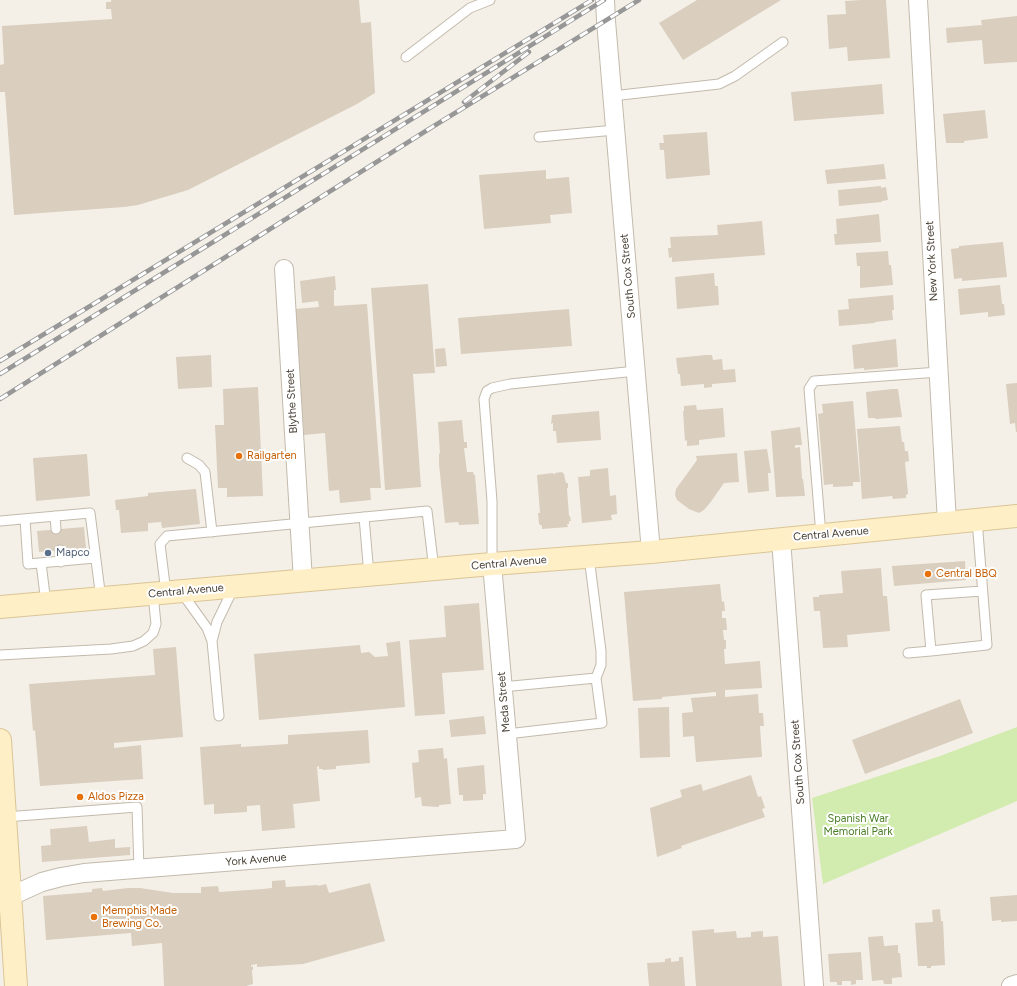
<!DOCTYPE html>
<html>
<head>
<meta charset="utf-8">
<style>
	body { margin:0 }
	canvas { display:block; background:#f4f0e7 }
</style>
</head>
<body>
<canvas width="1017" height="986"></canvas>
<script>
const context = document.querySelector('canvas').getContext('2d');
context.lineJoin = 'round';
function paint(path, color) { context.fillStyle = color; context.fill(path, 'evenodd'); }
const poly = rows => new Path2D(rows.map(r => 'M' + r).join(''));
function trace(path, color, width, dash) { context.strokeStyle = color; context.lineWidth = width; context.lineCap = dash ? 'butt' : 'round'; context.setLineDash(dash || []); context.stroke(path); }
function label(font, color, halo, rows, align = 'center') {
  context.font = font + ' Figtree,sans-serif'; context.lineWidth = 4; context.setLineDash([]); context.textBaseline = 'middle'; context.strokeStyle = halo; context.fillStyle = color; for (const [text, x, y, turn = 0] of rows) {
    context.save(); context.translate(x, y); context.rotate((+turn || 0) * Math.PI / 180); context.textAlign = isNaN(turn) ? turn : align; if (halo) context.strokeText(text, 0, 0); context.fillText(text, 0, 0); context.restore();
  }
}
paint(poly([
	[1017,727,1017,801,823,884,812,798,940,756]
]), '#d2ebae');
paint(poly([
	[111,0,359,0,361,23,371,22,375,93,357,104,188,190,138,205,124,207,14,215,5,92,0,92,0,65,4,64,2,26,112,19,111,9,106,9,106,2,111,2],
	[697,0,781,0,683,60,659,23],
	[862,0,886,0,890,58,848,61,847,47,829,49,827,15,846,14,845,1],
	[1017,16,1017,62,984,64,982,40,947,43,946,28,982,25,981,20],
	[882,84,884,114,794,121,791,92],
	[985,110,988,138,964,141,964,143,946,143,943,114],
	[707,132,710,175,666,179,664,150,660,150,659,143,664,143,663,135],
	[884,164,886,179,827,184,825,170],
	[546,170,546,179,569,177,572,213,550,215,551,223,484,229,479,175],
	[881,186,881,188,886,187,888,200,882,201,882,202,839,206,838,190],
	[879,214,881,242,835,245,834,234,837,234,836,219],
	[762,221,765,255,672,262,672,257,669,258,668,248,671,248,670,237,718,235,717,225],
	[1003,242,1007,277,962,281,962,278,954,279,951,249,959,248,959,246],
	[888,251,889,265,891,265,893,285,860,288,860,266,857,266,856,253],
	[714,273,715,286,718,286,719,305,677,309,675,277],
	[335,276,336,290,334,290,334,306,367,304,381,488,370,488,371,500,340,503,339,490,329,491,325,433,304,435,295,309,319,307,318,301,302,303,300,281],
	[428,284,435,373,413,374,421,487,385,490,371,288],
	[1000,285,1002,304,1004,304,1005,315,988,317,988,312,960,315,958,289],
	[893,295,894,310,892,310,893,320,875,322,875,323,839,326,838,310,849,309,848,299],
	[569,309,572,346,461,354,458,318],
	[896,339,898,367,864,370,864,368,854,369,852,345],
	[445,348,447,366,436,367,435,349],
	[211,355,212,387,178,389,176,357],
	[706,355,712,355,713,360,722,359,723,370,735,369,736,382,712,384,712,387,704,388,704,384,681,386,680,374,678,374,676,358],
	[1017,383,1017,432,1016,432,1015,423,1010,424,1006,384],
	[258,387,263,496,227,497,227,488,218,488,215,425,224,425,223,389],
	[892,389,898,389,902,417,876,419,875,418,868,418,866,392],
	[853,401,860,482,853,482,853,486,833,487,833,484,824,485,818,414,823,413,822,404],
	[696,405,697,410,723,408,725,437,699,440,699,445,687,446,687,440,685,441,683,411,684,411,684,406],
	[599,411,601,440,557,443,556,431,553,431,553,423,551,424,552,415],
	[462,420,464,442,467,442,467,448,464,448,467,472,473,472,474,475,475,475,479,524,459,525,458,522,445,523,439,464,439,453,440,454,438,422],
	[900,426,902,442,904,442,905,451,908,451,909,461,905,462,908,494,906,495,906,498,893,499,892,496,862,499,857,429],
	[800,427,802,445,795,445,795,448,800,447,802,479,803,479,805,496,776,497,771,431],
	[767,449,771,473,768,473,769,491,748,493,744,451],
	[737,453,739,482,724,483,710,503,704,510,699,513,689,509,677,500,675,495,676,489,697,460,696,456],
	[87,454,90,496,36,501,33,458],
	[608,468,610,496,616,495,617,514,611,515,612,520,582,523,578,477,590,476,590,470],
	[562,472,564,474,566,483,568,483,568,488,567,488,569,516,570,516,571,521,569,521,569,524,567,524,568,527,542,529,542,526,539,524,538,513,540,513,537,475,553,473,553,474,555,474,555,473],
	[196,489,200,524,162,528,161,522,148,523,148,531,121,533,119,510,116,510,115,500,148,496,148,493],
	[84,527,86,548,39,552,37,531],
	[965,561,966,580,894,586,892,566],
	[881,568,883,596,887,596,890,631,847,635,848,647,823,648,820,611,814,611,813,597,819,597,819,595,843,593,841,571],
	[720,584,722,602,724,601,725,611,722,611,722,618,726,618,727,630,723,630,724,640,726,640,726,649,724,649,725,664,760,661,762,688,725,690,725,697,758,694,759,713,763,713,764,726,760,726,762,757,696,762,694,736,683,737,682,713,693,712,691,698,716,696,716,692,662,697,662,699,633,701,624,592],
	[479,603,484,670,442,673,445,714,415,716,409,640,446,637,444,606],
	[400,641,405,707,259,720,254,654,360,645,361,653,369,652,375,657,388,656,386,643],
	[176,647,183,737,114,743,114,748,141,745,143,779,40,786,35,730,33,731,29,684,155,675,153,649],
	[960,699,973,733,865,774,852,740],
	[669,707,670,757,640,758,638,708],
	[484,716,486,734,451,737,449,720],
	[368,730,370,763,336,766,336,769,323,770,323,769,319,769,319,766,317,767,320,801,293,804,295,828,262,831,260,805,247,806,247,812,214,814,214,804,204,805,200,747,241,744,241,747,288,744,288,735],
	[443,748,444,759,447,758,451,804,439,805,439,807,422,806,421,797,415,798,412,763,419,762,418,750],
	[484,765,486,794,483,794,483,800,463,801,463,795,459,795,457,768],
	[751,775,758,797,761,796,765,808,762,809,765,817,681,846,682,848,657,857,650,808,682,797,680,790,701,784,703,791],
	[87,826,89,842,115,839,115,848,130,847,130,855,42,862,41,846,51,845,50,829],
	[285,880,286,887,318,885,318,886,326,884,329,893,370,883,385,941,303,964,257,967,257,964,251,965,251,967,253,966,253,970,252,970,253,984,246,986,164,986,162,943,132,946,131,933,46,940,43,896,92,892,92,889,102,888,103,891,128,888,140,888,173,893,201,893,201,887,218,886,219,892,263,889,272,888,272,881],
	[1017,895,1017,921,1001,922,1001,920,992,921,990,897],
	[940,909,941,921,943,921,945,965,931,966,931,968,927,968,927,966,918,966,915,923,933,922,932,910],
	[714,929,714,933,736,931,737,938,751,937,751,932,763,931,763,937,778,936,782,986,696,986,692,931],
	[883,936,884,946,898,945,898,953,900,953,902,977,892,978,892,984,884,984,883,980,872,981,868,937],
	[861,952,863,980,856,980,856,984,851,985,851,981,842,981,842,985,837,985,837,982,830,982,828,954],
	[679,957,683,957,685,986,649,986,647,963,665,962,665,959,671,958,671,962,679,961]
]), '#dacebf');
const service = poly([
	[406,57,470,8,490,0],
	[612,96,719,84,735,76,783,42],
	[539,137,615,130],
	[187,458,199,465,205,472,212,532],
	[55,516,56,529],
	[364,517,369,575],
	[25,519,28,564,95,558],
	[977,520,987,645,931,651,926,595,982,591],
	[0,521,90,513,101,599],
	[821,535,809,389,814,381,939,372],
	[60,550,61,562],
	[589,557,601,651,601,665,596,678],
	[41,563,46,603],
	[492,564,492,501,484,399,487,391,492,388,510,384,636,371],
	[166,593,160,544,167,536,427,511,434,570],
	[182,593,207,628,212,641,219,716],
	[212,641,217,622,234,587],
	[908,653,931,651],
	[0,655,111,649,133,646,144,641,153,633,156,624,153,594],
	[502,687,596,678,602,723,507,734],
	[5,817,137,807,139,869]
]);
const minor = poly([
	[605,0,606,21,651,552],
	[918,0,947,523],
	[284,269,303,581],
	[781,539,814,986],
	[0,901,42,882,61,877,84,873,516,839,492,564],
	[1011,986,1017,984]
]);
const secondary = poly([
	[0,607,492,564,651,552,1017,516],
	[0,740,16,986]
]);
trace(service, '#c3baac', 11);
trace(minor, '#c3baac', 20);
trace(secondary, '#dac596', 24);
trace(service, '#fff', 9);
trace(minor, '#fff', 18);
trace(secondary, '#ffefc6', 22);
const rail = poly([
	[464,102,529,52],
	[0,361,592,0],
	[0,374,604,0],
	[0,399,429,129,639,0]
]);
trace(rail, '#979797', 4.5);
trace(rail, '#fff', 3, [9]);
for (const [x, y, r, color] of [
	[239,456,4,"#e8710a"],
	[48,553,4,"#5c6f8a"],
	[928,574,4,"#e8710a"],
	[80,797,4,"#e8710a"],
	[94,917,4,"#e8710a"]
]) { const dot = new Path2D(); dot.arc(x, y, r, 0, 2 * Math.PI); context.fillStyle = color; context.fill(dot); trace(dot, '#fff', 1.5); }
label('11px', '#484035', '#fff', [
	["New York Street",932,261,-93],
	["South Cox Street",628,276,-95],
	["Blythe Street",292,401,-93],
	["Central Avenue",831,534,-5],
	["Central Avenue",509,563,-5],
	["Central Avenue",186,591,-5],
	["Meda Street",504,702,-95],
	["South Cox Street",798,762,-94],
	["York Avenue",256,860,-5]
]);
label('11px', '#c56008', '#fff', [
	["Railgarten",247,456],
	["Central BBQ",936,574],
	["Aldos Pizza",88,797],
	["Memphis Made",102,911],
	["Brewing Co.",102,924]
], 'left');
label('11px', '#4e5e75', '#fff', [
	["Mapco",56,553]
], 'left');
label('11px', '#4a7d25', '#fff', [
	["Spanish War",858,819],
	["Memorial Park",858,832]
]);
</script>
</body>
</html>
